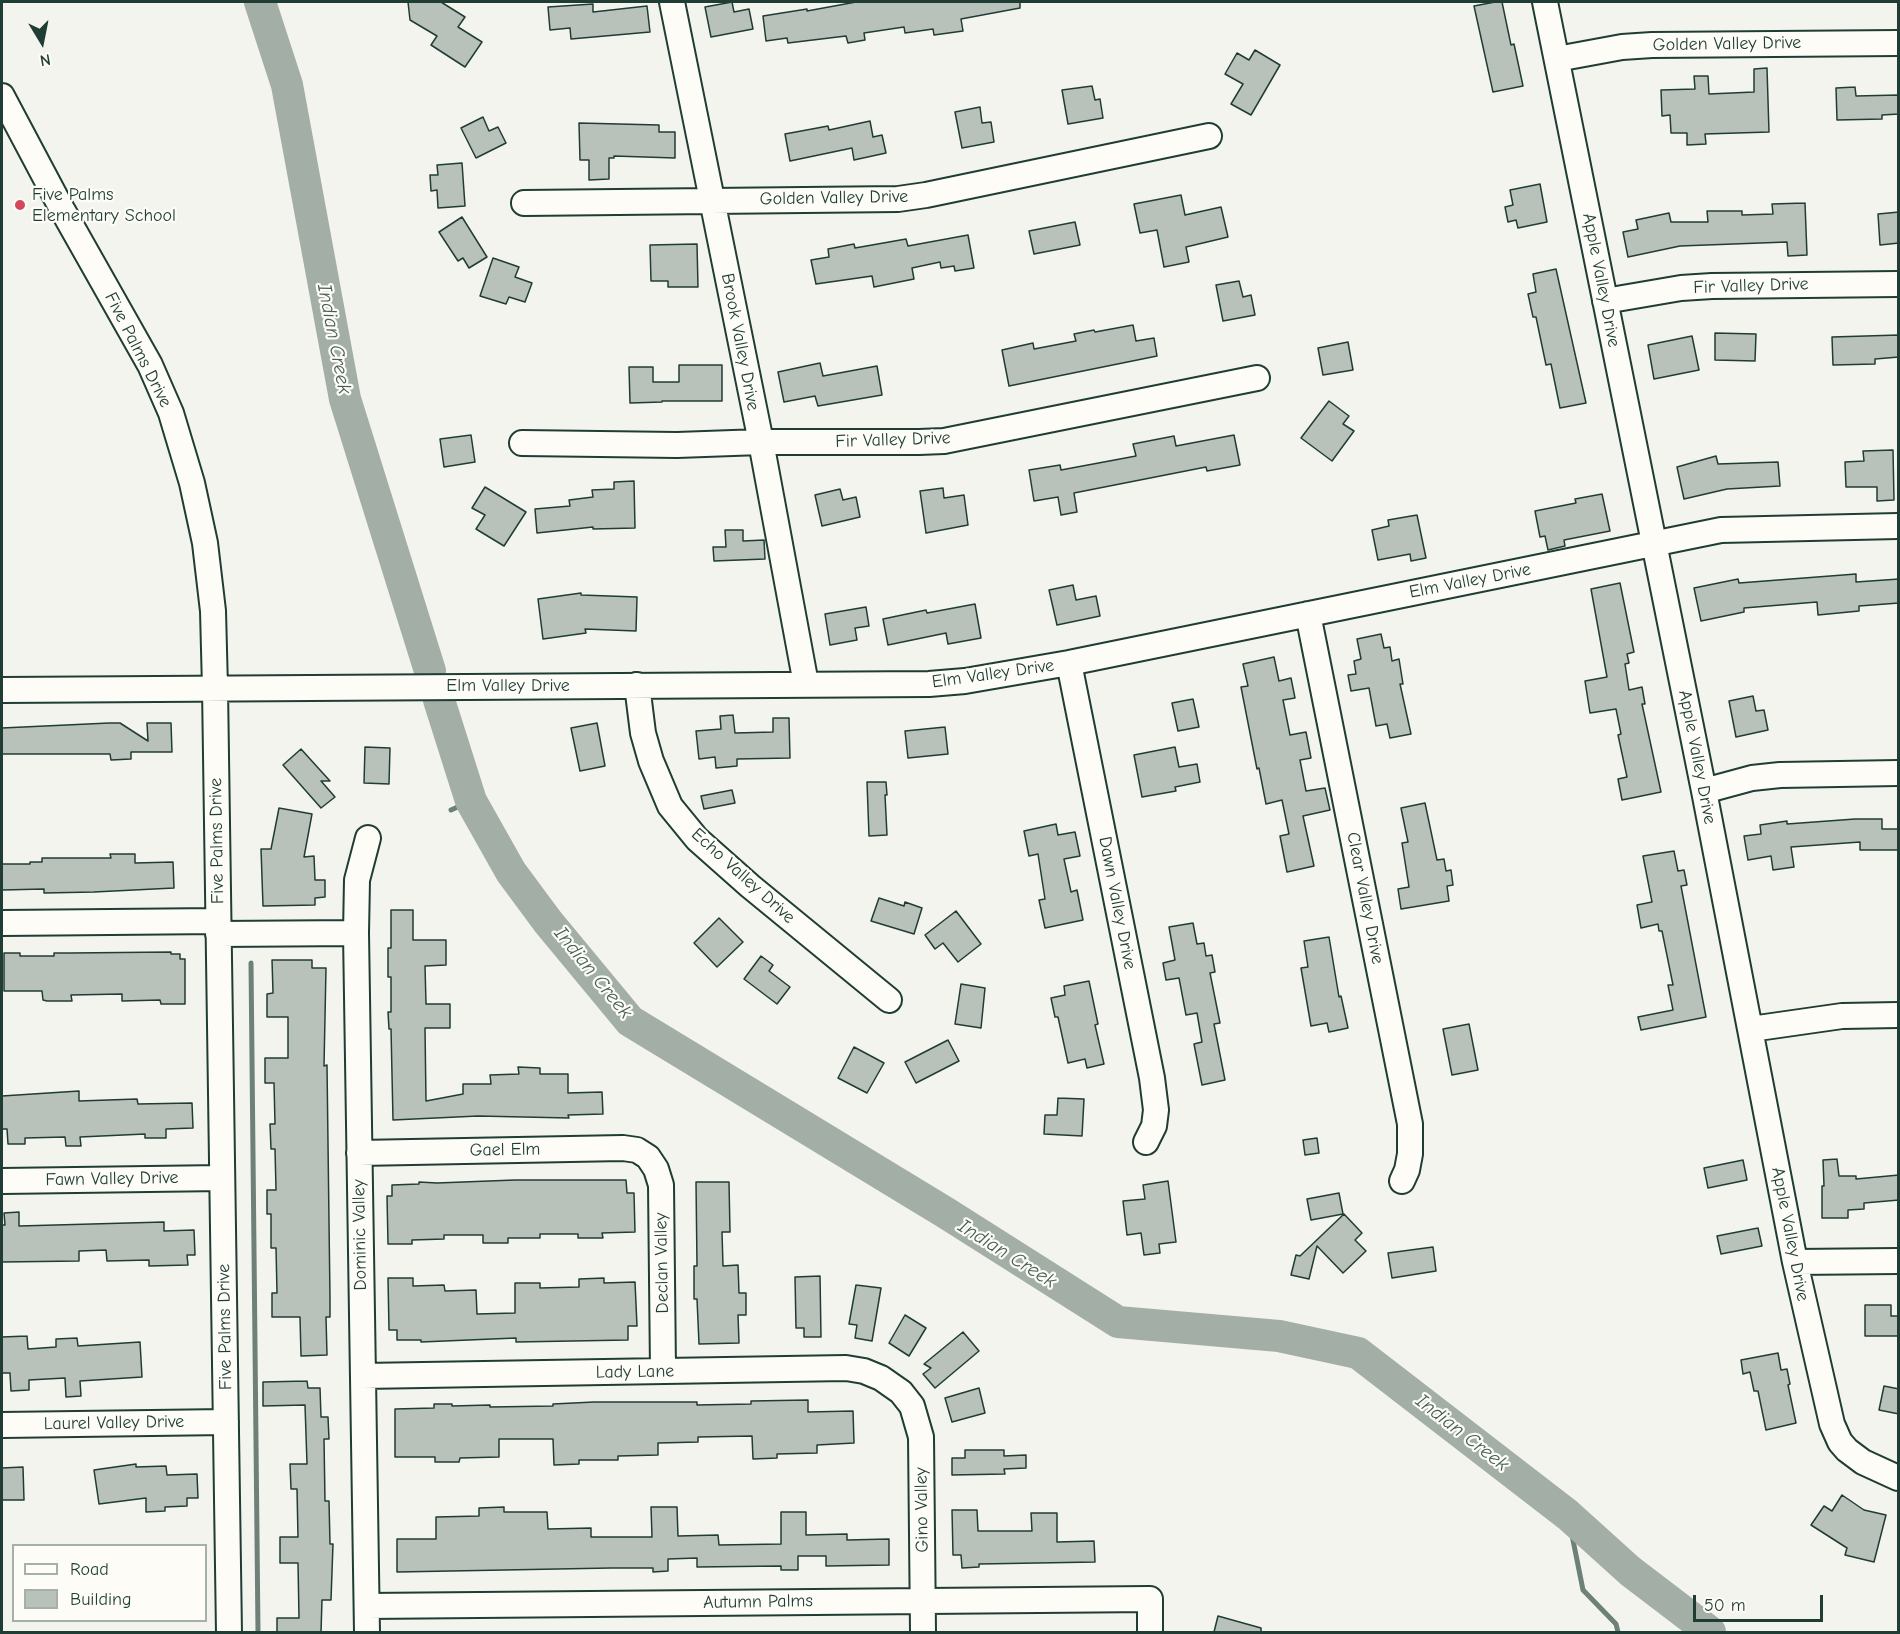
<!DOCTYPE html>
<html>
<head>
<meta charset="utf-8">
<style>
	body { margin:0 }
	#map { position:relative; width:1900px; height:1634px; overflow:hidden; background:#f4f4ef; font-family:"Comic Neue",sans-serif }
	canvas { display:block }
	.frame { position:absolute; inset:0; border:3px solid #1f3d34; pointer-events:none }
	.legend { position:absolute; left:12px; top:1544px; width:195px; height:78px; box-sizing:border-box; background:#fdfcf7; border:2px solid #a4b0a9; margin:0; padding:8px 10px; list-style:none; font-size:18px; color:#1f3d34 }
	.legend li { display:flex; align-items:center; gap:12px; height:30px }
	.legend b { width:30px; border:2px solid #a4b0a9 }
	.north { position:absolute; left:12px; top:12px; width:60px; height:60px; -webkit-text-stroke:4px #fdfcf7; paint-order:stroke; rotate:170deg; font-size:16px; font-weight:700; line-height:24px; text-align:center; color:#1f3d34 }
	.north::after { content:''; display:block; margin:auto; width:21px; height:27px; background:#1f3d34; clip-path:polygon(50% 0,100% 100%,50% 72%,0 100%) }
	.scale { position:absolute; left:1693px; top:1595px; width:130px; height:27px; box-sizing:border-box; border:3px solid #1f3d34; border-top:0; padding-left:8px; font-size:18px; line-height:21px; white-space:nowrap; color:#1f3d34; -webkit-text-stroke:4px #fdfcf7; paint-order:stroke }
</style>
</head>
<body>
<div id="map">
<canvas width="1900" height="1634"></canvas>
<div class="frame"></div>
<ul class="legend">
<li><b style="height:8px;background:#fdfcf7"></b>Road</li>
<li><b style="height:16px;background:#b9c1bb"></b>Building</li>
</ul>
<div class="north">N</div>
<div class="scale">50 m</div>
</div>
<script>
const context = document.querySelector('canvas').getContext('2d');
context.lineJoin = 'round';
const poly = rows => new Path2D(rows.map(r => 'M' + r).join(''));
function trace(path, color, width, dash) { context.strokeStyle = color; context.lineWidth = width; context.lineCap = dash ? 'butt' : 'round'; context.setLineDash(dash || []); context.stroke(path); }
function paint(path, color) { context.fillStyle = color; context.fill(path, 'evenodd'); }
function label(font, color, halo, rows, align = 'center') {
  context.font = font + ' "Comic Neue",sans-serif'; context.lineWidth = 4.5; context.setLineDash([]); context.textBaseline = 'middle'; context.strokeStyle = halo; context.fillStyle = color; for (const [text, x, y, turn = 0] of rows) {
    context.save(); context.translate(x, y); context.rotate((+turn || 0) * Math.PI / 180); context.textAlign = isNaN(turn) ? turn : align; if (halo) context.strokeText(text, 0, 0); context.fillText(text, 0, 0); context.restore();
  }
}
trace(poly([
	[451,810,471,801],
	[251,963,258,1632],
	[1568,1515,1583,1590,1616,1624,1618,1632]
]), '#6e8179', 5);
trace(poly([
	[260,2,287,85,345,399,430,671],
	[439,700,471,801,511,872,548,922,630,1021,946,1213,1118,1322,1279,1336,1358,1353,1568,1515,1630,1571,1710,1632]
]), '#a3aea7', 32);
const building = poly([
	[408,2,441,2,465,17,458,27,482,42,465,67,431,45,437,36,410,20,408,2],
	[732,2,734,12,749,9,753,29,711,37,705,7,732,2],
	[856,2,1020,2,1020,8,961,19,963,31,934,35,933,29,905,33,904,27,864,33,865,40,848,43,846,36,788,43,787,38,766,41,763,16,807,9,807,11,856,2],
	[1495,2,1502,2,1511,45,1514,44,1523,86,1493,92,1474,6,1495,2],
	[593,4,593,12,647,6,650,32,571,39,570,28,550,30,548,7,593,4],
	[1255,50,1280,65,1251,115,1231,104,1243,84,1225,74,1237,53,1249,60,1255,50],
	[1767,68,1769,132,1705,134,1706,144,1687,145,1687,133,1671,133,1670,115,1662,116,1661,90,1695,89,1694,76,1708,76,1709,94,1754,92,1754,69,1767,68],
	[1092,86,1095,100,1100,99,1103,118,1068,124,1062,90,1092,86],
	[1855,87,1856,96,1899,95,1899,114,1882,115,1882,119,1837,120,1836,88,1855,87],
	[980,107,982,123,991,122,994,142,962,148,955,112,980,107],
	[483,117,489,131,498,127,506,143,476,158,461,128,483,117],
	[870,121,873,137,882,135,886,153,854,160,852,148,790,161,785,134,828,126,829,130,870,121],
	[579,123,659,125,659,132,675,132,675,158,614,156,614,158,609,158,609,179,589,180,589,160,580,160,579,123],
	[462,163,465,206,438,208,437,190,431,191,430,175,438,175,437,165,462,163],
	[1540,184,1547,222,1518,228,1516,220,1508,222,1505,207,1513,205,1510,190,1540,184],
	[1181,195,1185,215,1221,207,1228,237,1186,247,1189,262,1164,267,1157,230,1140,233,1134,204,1181,195],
	[1805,203,1807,255,1788,256,1787,242,1680,246,1628,257,1623,232,1638,229,1636,220,1669,213,1671,222,1708,222,1707,211,1742,211,1742,215,1773,214,1772,204,1805,203],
	[1899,212,1899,243,1880,245,1878,214,1899,212],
	[462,217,487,257,469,268,463,258,458,261,439,232,462,217],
	[1075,222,1080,245,1034,254,1029,231,1075,222],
	[968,235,974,268,955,271,954,266,941,268,940,262,912,268,914,279,874,287,872,276,816,284,811,260,829,257,828,249,854,244,855,248,906,239,908,246,968,235],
	[697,244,698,287,668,287,668,281,651,281,650,245,697,244],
	[493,258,519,267,515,277,532,283,525,302,509,297,506,304,480,296,493,258],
	[1556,269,1586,403,1560,408,1551,364,1546,365,1536,317,1533,317,1528,294,1536,292,1533,274,1556,269],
	[1239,281,1243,297,1251,295,1255,315,1223,321,1216,285,1239,281],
	[1133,325,1136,341,1154,338,1157,356,1009,386,1002,350,1033,343,1034,349,1076,341,1074,334,1094,330,1095,332,1133,325],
	[1715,333,1756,334,1755,361,1715,360,1715,333],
	[1899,335,1899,357,1875,359,1875,364,1833,365,1832,337,1899,335],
	[1692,336,1699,370,1654,379,1648,345,1692,336],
	[1348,342,1353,370,1323,375,1318,348,1348,342],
	[820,363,823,376,877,366,882,395,818,406,815,396,784,402,778,372,820,363],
	[679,365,722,365,722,401,662,401,662,402,630,403,629,367,653,367,653,382,679,382,679,365],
	[1329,401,1349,416,1343,424,1354,431,1332,461,1301,438,1329,401],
	[471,435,475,462,444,467,440,439,471,435],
	[1234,435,1240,465,1207,471,1206,467,1074,493,1077,512,1061,515,1058,497,1034,501,1029,470,1060,465,1061,470,1136,456,1133,444,1174,436,1176,446,1234,435],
	[1893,450,1894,500,1877,501,1877,487,1846,487,1845,462,1864,461,1863,451,1893,450],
	[1716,456,1718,464,1778,462,1780,486,1727,489,1684,499,1677,467,1716,456],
	[634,481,635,528,593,529,593,527,537,533,535,509,570,506,569,500,593,497,592,490,614,489,614,482,634,481],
	[485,487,526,512,504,546,476,529,485,515,472,508,485,487],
	[943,488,944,498,964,495,968,525,926,533,920,491,943,488],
	[840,489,843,500,856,497,860,517,822,526,815,495,840,489],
	[1602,494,1610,531,1564,540,1565,546,1548,550,1545,536,1540,537,1535,511,1576,503,1575,499,1602,494],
	[1417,515,1426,558,1411,561,1410,554,1378,560,1372,530,1389,526,1388,520,1417,515],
	[725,530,743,530,743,541,764,540,765,559,714,561,713,547,726,547,725,530],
	[1856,574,1856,582,1899,579,1899,603,1859,606,1859,611,1818,615,1817,602,1744,608,1744,612,1701,621,1694,588,1738,579,1739,583,1856,574],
	[1620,583,1634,652,1627,654,1629,663,1625,664,1629,690,1642,687,1645,704,1642,704,1661,792,1622,800,1618,779,1627,777,1618,735,1621,734,1616,709,1590,713,1585,681,1607,677,1591,589,1620,583],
	[1073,585,1076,600,1096,596,1100,616,1057,625,1049,590,1073,585],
	[581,593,581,595,637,597,636,631,585,629,586,633,543,639,538,599,581,593],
	[975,604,981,638,948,644,946,633,888,645,883,619,926,610,927,613,975,604],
	[866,607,869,626,855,628,857,640,830,645,825,614,866,607],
	[1381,634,1384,648,1390,647,1392,661,1399,659,1403,684,1400,684,1411,734,1390,738,1387,724,1376,726,1369,688,1351,691,1348,675,1356,674,1354,661,1361,659,1357,639,1381,634],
	[1274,657,1279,681,1291,678,1295,698,1283,700,1290,735,1306,732,1311,758,1300,760,1306,791,1325,788,1330,810,1303,816,1314,866,1287,872,1280,836,1289,834,1282,800,1266,804,1259,768,1257,769,1241,687,1248,686,1243,664,1274,657],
	[1753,696,1756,711,1764,710,1768,730,1736,737,1729,701,1753,696],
	[1193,699,1199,727,1178,731,1172,703,1193,699],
	[733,715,735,733,773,732,773,718,789,718,790,758,737,759,737,766,716,768,715,757,699,759,696,731,721,729,720,716,733,715],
	[109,723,120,723,148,741,147,723,171,723,172,752,131,752,131,759,111,760,110,754,2,754,2,728,109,723],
	[597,723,605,766,580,771,571,728,597,723],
	[945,727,948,754,908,758,905,731,945,727],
	[365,747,390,748,389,784,364,783,365,747],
	[1175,747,1179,767,1197,764,1200,782,1175,787,1176,791,1142,797,1134,755,1175,747],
	[301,749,330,781,321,781,335,797,321,808,283,765,301,749],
	[867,782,886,782,887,795,885,795,887,835,869,836,867,782],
	[732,790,735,803,704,809,701,796,732,790],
	[1425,803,1437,860,1444,859,1446,871,1451,870,1453,885,1447,886,1449,901,1401,909,1398,889,1409,887,1402,843,1408,842,1401,808,1425,803],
	[279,808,312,814,304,857,314,856,315,880,325,880,325,897,315,898,315,905,263,906,261,849,271,849,279,808],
	[1855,819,1882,819,1882,829,1898,829,1898,850,1860,850,1860,842,1791,847,1794,867,1773,870,1771,856,1748,860,1744,836,1761,834,1760,825,1787,821,1787,824,1855,819],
	[1056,824,1058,835,1075,832,1080,856,1064,859,1071,892,1077,890,1083,920,1045,928,1039,900,1045,899,1038,854,1029,856,1024,831,1056,824],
	[1674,851,1678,871,1684,870,1687,885,1681,886,1706,1017,1641,1030,1638,1017,1673,1010,1668,985,1673,985,1662,931,1659,931,1658,924,1641,928,1637,905,1652,902,1643,856,1674,851],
	[110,854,135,854,135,863,173,862,174,888,94,892,44,893,44,889,2,890,2,864,30,864,30,862,42,862,42,858,111,858,110,854],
	[879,898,904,906,905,902,922,908,914,934,871,921,879,898],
	[391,910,413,910,413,940,446,940,446,965,425,966,426,1004,450,1004,450,1028,425,1028,426,1101,463,1094,463,1084,491,1084,490,1075,519,1074,518,1067,540,1068,540,1074,568,1074,568,1093,602,1092,603,1114,568,1115,569,1118,478,1116,393,1120,391,1029,389,1029,388,1012,391,1012,391,977,388,977,388,948,391,948,391,910],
	[956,911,981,944,958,962,943,943,935,949,925,935,956,911],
	[719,918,743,942,717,967,694,943,719,918],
	[1193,923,1197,944,1204,943,1206,956,1212,955,1215,972,1210,973,1220,1023,1214,1024,1225,1080,1202,1085,1194,1044,1202,1042,1197,1013,1186,1015,1179,978,1166,980,1163,963,1175,960,1169,927,1193,923],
	[1329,937,1339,997,1341,996,1348,1028,1329,1032,1327,1023,1311,1026,1301,968,1308,967,1304,941,1329,937],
	[171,952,171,954,180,954,180,959,185,959,185,1004,161,1004,160,1000,122,1001,122,994,71,995,72,1001,47,1001,43,1000,42,991,4,991,4,953,20,953,20,956,54,956,54,953,70,953,171,952],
	[761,956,773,965,769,971,790,987,777,1004,744,979,761,956],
	[272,960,312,960,312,968,326,968,324,1066,327,1065,330,1299,330,1317,326,1317,327,1355,301,1356,300,1317,272,1317,272,1293,277,1293,276,1248,271,1248,271,1214,267,1214,267,1190,276,1190,275,1149,271,1149,270,1124,275,1124,274,1083,265,1083,265,1058,288,1058,288,1017,267,1017,267,994,273,993,272,960],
	[1089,981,1098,1024,1095,1025,1104,1064,1087,1068,1085,1059,1068,1063,1058,1017,1055,1017,1051,998,1065,995,1064,986,1089,981],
	[961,984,985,988,981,1028,955,1024,961,984],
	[1469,1024,1478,1070,1452,1075,1443,1029,1469,1024],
	[948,1040,959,1061,916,1083,905,1062,948,1040],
	[854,1047,884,1063,867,1093,838,1078,854,1047],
	[79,1091,79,1101,137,1099,138,1104,192,1103,193,1128,166,1129,166,1138,145,1138,145,1134,80,1137,81,1146,66,1146,65,1137,25,1138,25,1144,8,1144,7,1129,2,1129,2,1096,79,1091],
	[1058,1098,1084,1099,1082,1136,1044,1134,1045,1115,1057,1115,1058,1098],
	[1317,1138,1319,1153,1305,1155,1303,1140,1317,1138],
	[1837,1159,1839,1176,1856,1176,1856,1179,1899,1175,1899,1200,1864,1203,1864,1209,1848,1210,1848,1218,1822,1218,1822,1186,1824,1186,1823,1160,1837,1159],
	[1743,1160,1747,1180,1708,1188,1704,1168,1743,1160],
	[515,1180,626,1180,627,1193,634,1193,635,1232,602,1233,603,1238,578,1238,578,1234,540,1234,540,1238,508,1238,508,1243,483,1243,483,1235,444,1235,444,1239,412,1240,412,1244,388,1244,387,1196,392,1196,392,1185,419,1184,419,1182,437,1183,515,1180],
	[1168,1181,1176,1242,1159,1244,1160,1253,1144,1255,1141,1233,1127,1235,1123,1201,1145,1199,1143,1185,1168,1181],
	[696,1182,729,1182,730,1232,722,1232,723,1266,738,1265,739,1293,746,1293,746,1315,738,1315,739,1343,699,1344,697,1299,694,1299,694,1266,697,1266,696,1182],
	[1339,1193,1343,1214,1311,1220,1307,1199,1339,1193],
	[19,1212,19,1226,164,1222,164,1231,194,1230,195,1255,187,1255,188,1265,149,1266,149,1260,107,1261,106,1250,79,1251,79,1261,2,1262,2,1225,5,1225,4,1213,19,1212],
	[1344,1214,1362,1233,1355,1240,1366,1251,1343,1273,1317,1246,1309,1279,1291,1275,1296,1255,1300,1256,1344,1214],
	[1758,1228,1762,1246,1721,1254,1717,1236,1758,1228],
	[1433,1247,1436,1271,1392,1278,1388,1253,1433,1247],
	[820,1276,821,1337,804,1337,804,1328,796,1328,795,1277,820,1276],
	[388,1278,413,1278,413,1286,444,1285,445,1291,476,1290,477,1314,515,1313,515,1283,540,1283,540,1288,579,1287,579,1279,604,1278,604,1283,635,1282,637,1326,628,1326,628,1340,516,1342,516,1338,421,1342,421,1340,397,1340,397,1330,389,1330,388,1278],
	[856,1285,881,1288,872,1341,855,1338,857,1325,849,1324,856,1285],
	[1865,1305,1891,1305,1891,1316,1899,1316,1899,1336,1865,1336,1865,1305],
	[905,1315,926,1328,909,1356,889,1343,905,1315],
	[963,1332,979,1351,935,1388,923,1374,931,1368,924,1364,963,1332],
	[27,1336,28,1349,56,1347,56,1339,77,1338,78,1346,140,1342,142,1377,80,1381,81,1396,66,1397,65,1378,29,1380,29,1390,11,1391,10,1373,2,1373,2,1337,27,1336],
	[1778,1353,1781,1370,1787,1369,1790,1384,1788,1385,1796,1423,1766,1430,1758,1391,1754,1391,1750,1372,1743,1374,1741,1360,1778,1353],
	[307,1381,308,1388,320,1388,321,1417,328,1417,329,1439,324,1439,325,1501,329,1501,330,1544,333,1544,331,1600,322,1600,321,1632,277,1632,277,1618,299,1618,298,1563,280,1563,280,1537,298,1537,297,1489,291,1489,290,1464,307,1464,305,1405,263,1406,263,1382,307,1381],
	[1884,1386,1899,1389,1899,1414,1879,1410,1884,1386],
	[979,1388,985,1413,952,1422,945,1398,979,1388],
	[808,1400,808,1412,853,1411,854,1443,817,1445,817,1453,777,1454,777,1458,753,1459,752,1436,698,1437,698,1442,658,1443,658,1455,618,1456,618,1460,579,1460,579,1464,554,1465,553,1439,499,1439,499,1457,460,1458,459,1462,435,1462,435,1457,395,1457,395,1409,434,1408,434,1404,452,1404,452,1406,490,1405,490,1407,553,1406,553,1404,594,1402,697,1402,697,1405,751,1404,751,1401,808,1400],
	[965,1450,1004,1450,1004,1456,1026,1455,1026,1468,1004,1469,1005,1474,952,1475,952,1458,965,1458,965,1450],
	[136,1464,136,1467,166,1466,167,1475,197,1474,198,1498,187,1498,187,1506,165,1507,165,1511,146,1512,146,1498,99,1504,94,1470,136,1464],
	[23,1467,24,1500,2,1500,2,1468,23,1467],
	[1842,1495,1864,1510,1886,1515,1874,1562,1845,1555,1847,1548,1811,1525,1824,1506,1832,1511,1842,1495],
	[504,1507,504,1512,547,1512,548,1529,591,1528,591,1537,652,1537,651,1507,677,1507,678,1536,718,1535,719,1545,781,1544,781,1512,806,1512,806,1535,847,1534,847,1540,889,1539,889,1565,826,1566,826,1556,798,1556,798,1570,781,1570,781,1566,697,1567,697,1558,668,1559,668,1571,653,1572,653,1568,611,1568,397,1572,397,1539,436,1539,436,1517,479,1516,479,1508,504,1507],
	[952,1510,977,1510,978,1531,1032,1531,1031,1513,1057,1513,1057,1542,1094,1541,1095,1562,979,1564,979,1567,962,1568,961,1555,953,1555,952,1510],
	[1218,1616,1261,1628,1261,1632,1214,1632,1218,1616]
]);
paint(building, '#b9c1bb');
trace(building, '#1f3d34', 1.5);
const minor = poly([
	[672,2,761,442,806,684],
	[1545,2,1704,791,1795,1262,1832,1424,1840,1442,1847,1450,1863,1462,1898,1478],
	[1557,59,1622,47,1652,45,1898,43],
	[2,96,63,211,150,365,171,413,192,483,205,543,213,611,215,688,229,1632],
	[524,203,898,199,926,195,1209,136],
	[1605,301,1681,288,1712,286,1898,284],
	[522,443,677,445,761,442,919,442,944,441,1257,378],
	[1308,614,1410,1124,1410,1154,1407,1170,1402,1181],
	[1069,663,1152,1078,1156,1110,1154,1126,1146,1142],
	[637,685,643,733,651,761,670,806,697,839,750,886,889,1000],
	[2,690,929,684,965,681,1069,663,1721,530,1898,526],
	[1704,791,1752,778,1780,775,1898,773],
	[2,923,218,921],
	[218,934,356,933],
	[1751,1029,1842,1016,1898,1015],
	[359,1153,623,1148,637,1150,648,1157,656,1169,661,1185,663,1371],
	[2,1181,222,1178],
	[1795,1262,1898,1261],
	[363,1376,846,1368,864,1371,881,1378,901,1392,912,1406,921,1437,923,1632],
	[2,1425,226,1422],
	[367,1606,1150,1599,1150,1632],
	[367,1632,356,933,357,880,368,838]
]);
trace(minor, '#1f3d34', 28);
trace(minor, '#fdfcf7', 24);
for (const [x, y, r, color] of [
	[20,205,6,"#d1495b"]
]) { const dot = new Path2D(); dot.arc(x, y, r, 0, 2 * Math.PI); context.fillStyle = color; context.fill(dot); trace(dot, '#fdfcf7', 2); }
label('18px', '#1f3d34', '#fdfcf7', [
	["Golden Valley Drive",1727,44,-1],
	["Golden Valley Drive",834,198,-1],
	["Apple Valley Drive",1601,280,79],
	["Fir Valley Drive",1751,286,-2],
	["Brook Valley Drive",740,342,79],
	["Five Palms Drive",138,350,63],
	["Fir Valley Drive",893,440,-2],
	["Elm Valley Drive",1470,581,-11],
	["Elm Valley Drive",993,674,-8],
	["Elm Valley Drive",508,686],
	["Apple Valley Drive",1697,757,79],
	["Five Palms Drive",217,841,-91],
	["Echo Valley Drive",743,876,42],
	["Clear Valley Drive",1365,898,79],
	["Dawn Valley Drive",1117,903,79],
	["Gael Elm",505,1150,-1],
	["Fawn Valley Drive",112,1179,-1],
	["Apple Valley Drive",1790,1234,79],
	["Dominic Valley",360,1235,-91],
	["Declan Valley",662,1263,-91],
	["Five Palms Drive",225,1327,-91],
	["Lady Lane",635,1372,-1],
	["Laurel Valley Drive",114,1423,-1],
	["Gino Valley",922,1510,-91],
	["Autumn Palms",758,1602,-1]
]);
label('18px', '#1f3d34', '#fdfcf7', [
	["Five Palms",32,195],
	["Elementary School",32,216]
], 'left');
label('italic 20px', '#475f56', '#fdfcf7', [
	["Indian Creek",334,339,79],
	["Indian Creek",593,973,51],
	["Indian Creek",1007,1254,32],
	["Indian Creek",1462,1433,38]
]);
</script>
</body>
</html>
